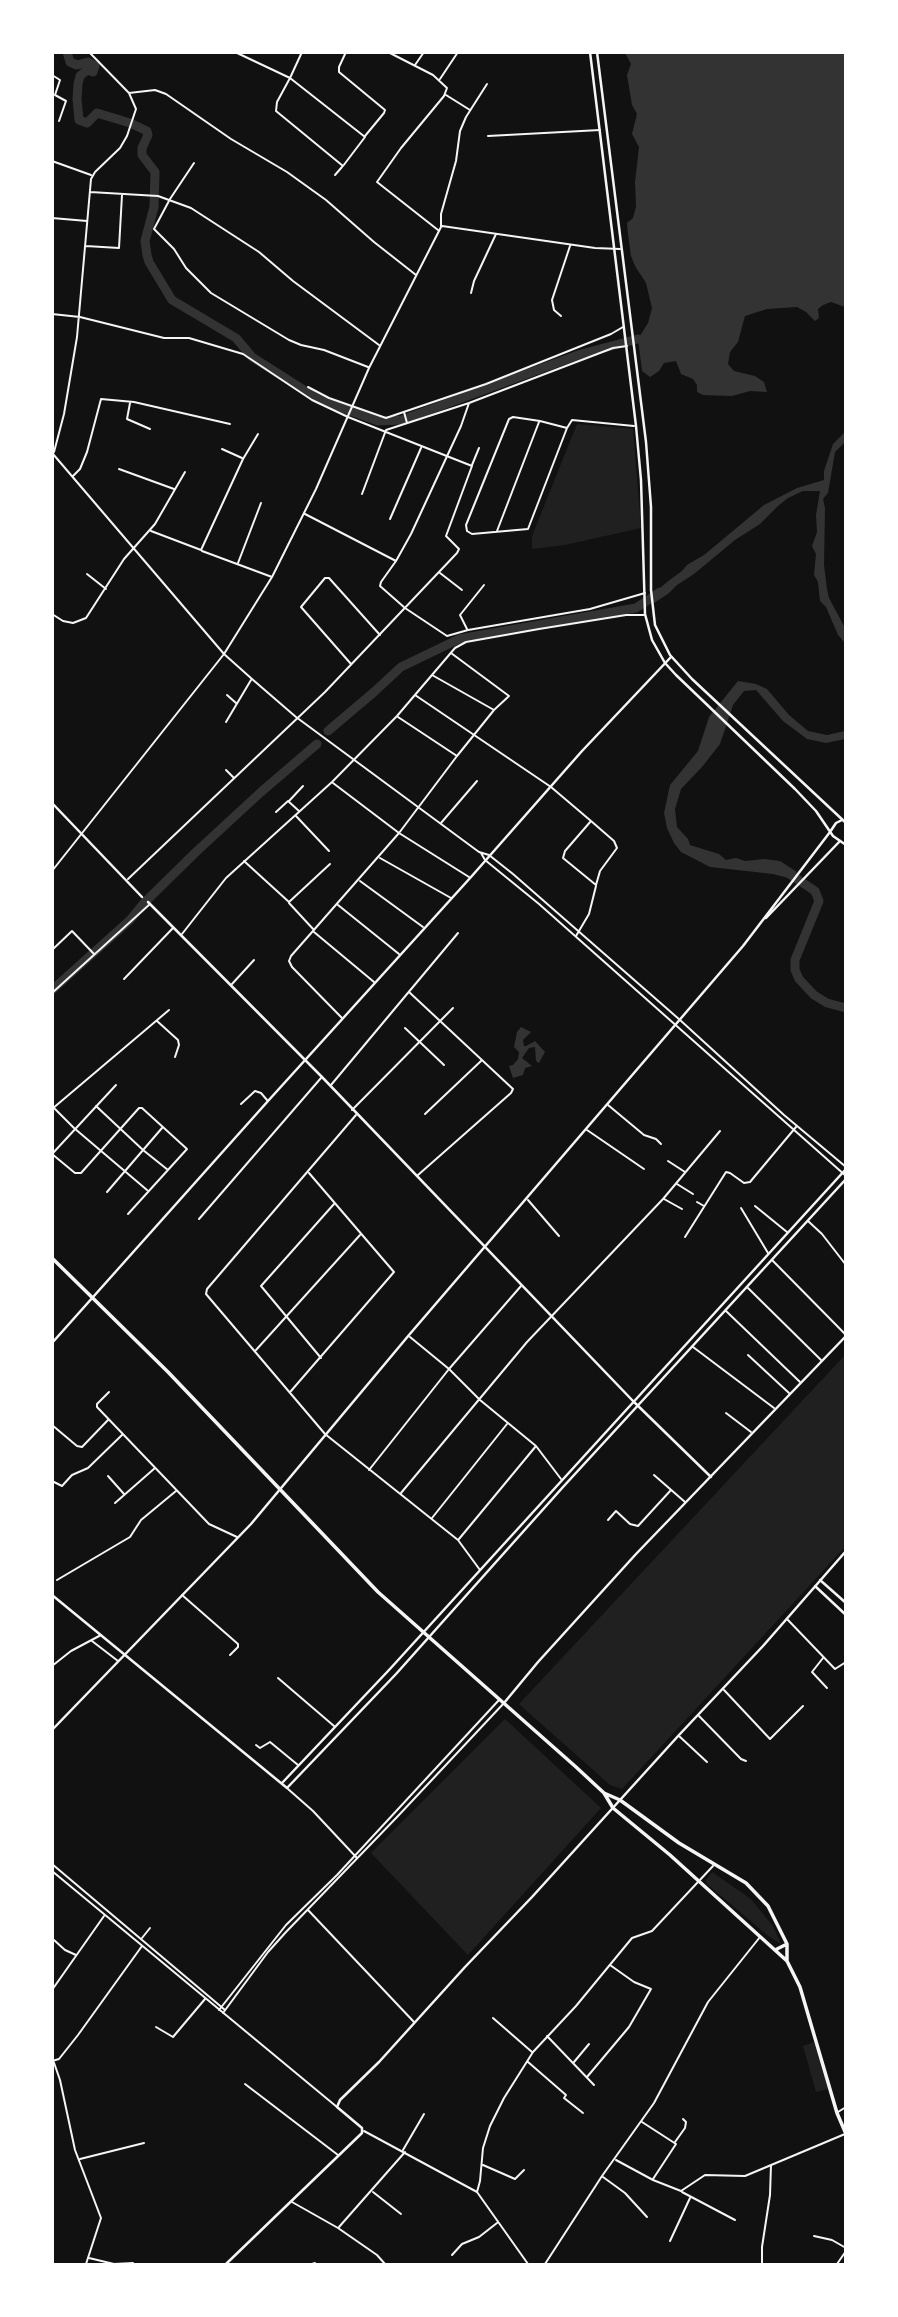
<!DOCTYPE html>
<html>
<head>
<meta charset="utf-8">
<style>
	body { margin:0 }
	#map { position:relative; width:898px; height:2317px; overflow:hidden; background:#111; font-family:"Archivo Narrow",sans-serif }
	canvas { display:block }
	.frame { position:absolute; inset:0; border:54px solid #fff; pointer-events:none }
</style>
</head>
<body>
<div id="map">
<canvas width="898" height="2317"></canvas>
<div class="frame"></div>
</div>
<script>
const context = document.querySelector('canvas').getContext('2d');
context.lineJoin = 'round';
function paint(path, color) { context.fillStyle = color; context.fill(path, 'evenodd'); }
const poly = rows => new Path2D(rows.map(r => 'M' + r).join(''));
function trace(path, color, width, dash) { context.strokeStyle = color; context.lineWidth = width; context.lineCap = dash ? 'butt' : 'round'; context.setLineDash(dash || []); context.stroke(path); }
paint(poly([
	[577,424,633,429,641,528,565,545,532,549,532,536],
	[845,1355,845,1547,622,1789,610,1785,519,1704],
	[505,1719,601,1808,468,1955,371,1853],
	[712,1872,751,1899,773,1926,781,1944,767,1935,707,1884,706,1880],
	[814,2042,828,2089,816,2092,803,2046]
]), '#202020');
paint(poly([
	[625,53,845,53,845,307,831,302,823,305,818,309,819,318,815,321,806,312,797,307,767,309,745,316,738,342,730,352,728,364,734,371,755,376,764,382,767,392,750,391,732,396,703,395,697,392,697,385,693,379,681,374,676,361,664,363,659,371,650,377,642,371,638,339,648,323,652,308,646,283,635,266,631,256,628,234,627,223,633,218,636,207,635,182,639,147,632,134,637,114,632,105,627,75,631,64],
	[845,432,845,442,835,452,828,493,823,499,825,508,824,565,827,589,829,598,845,628,845,643,838,635,826,607,820,601,818,582,814,575,816,554,812,546,817,532,816,515,820,491,803,491,788,498,778,506,760,524,735,540,694,574,677,585,668,594,654,603,652,595,667,582,682,571,687,565,704,555,764,505,797,488,824,480,824,471,833,444],
	[738,681,756,684,767,689,789,715,808,731,827,735,845,731,845,739,826,743,807,739,783,721,756,690,744,691,733,705,720,744,702,767,681,789,675,809,677,827,688,839,690,845,719,854,726,860,736,858,745,861,764,859,780,861,797,872,792,879,773,874,710,867,681,852,674,843,667,828,664,813,670,785,698,751,709,717],
	[521,1027,531,1032,523,1040,524,1046,526,1046,535,1041,545,1052,539,1063,536,1061,535,1047,529,1048,522,1058,532,1066,525,1068,523,1075,513,1078,509,1066,513,1065,518,1059,519,1052,514,1047,517,1032]
]), '#333');
trace(poly([
	[67,52,70,62,77,65,88,62,95,66,93,72,87,70,80,76,78,84,77,99,79,120,87,123,97,113,130,123,147,131,148,135,142,148,142,155,155,172,154,207,145,241,147,255,149,262,172,300,236,338,252,357,318,399,378,421,402,420,581,354,638,339],
	[328,731,374,692,401,667,459,639,636,608,660,592],
	[788,873,815,891,819,901,795,960,795,970,799,979,814,995,827,1003,846,1008],
	[52,990,130,920,144,903,197,851,261,792,317,744]
]), '#333', 9);
trace(poly([
	[235,52,290,78,365,137,343,166,276,111,277,102,290,78,302,52],
	[346,52,339,67,339,72,385,110,384,113,365,136],
	[388,52,433,75,447,88,444,96,401,148,377,182,438,230],
	[415,65,424,52],
	[52,75,60,80,55,95,66,101,59,121],
	[440,79,458,52],
	[129,93,155,90,166,94,231,139,287,172,326,200,374,242,416,275],
	[446,95,470,110],
	[488,136,600,130],
	[52,161,91,175],
	[194,163,170,199,154,229,174,249,186,268,211,293,289,340,301,345,324,350,368,367],
	[335,175,342,167],
	[90,192,158,196,191,208,259,252,293,281,379,345],
	[52,218,87,221],
	[442,226,595,248,620,249],
	[86,246,119,248,122,195],
	[471,293,474,281,496,234],
	[52,314,80,317,164,338,189,338,243,354,312,400,348,417,472,466,446,536,459,549,457,553,325,692,128,879],
	[561,316,554,310,552,300,570,246],
	[308,387,329,398,386,418,486,384,611,334,623,327],
	[130,403,127,419,150,429],
	[404,412,407,423],
	[567,428,540,421,513,417,509,419,466,525,467,531,472,534,528,529,567,428,572,420,634,426],
	[222,449,242,458],
	[54,452,64,414,77,337,91,179,95,172,120,148,127,136,136,109,129,93,89,52],
	[53,454,224,654,252,679,296,717,479,852,489,855,513,874,680,1020,784,1115,846,1167],
	[472,465,479,448],
	[119,469,174,489],
	[73,476,80,469,87,452,101,399,134,402,230,424],
	[362,494,386,430,469,403,613,348,627,346],
	[305,514,396,561,411,534,461,426,469,403],
	[390,519,421,448],
	[151,531,201,550,243,459,258,434],
	[497,531,539,422],
	[202,551,272,577],
	[396,561,381,582,380,586,405,608,447,636,468,630,590,609,645,593],
	[238,563,261,503],
	[440,573,462,590],
	[87,574,106,589],
	[52,614,63,621,73,623,86,618,124,559,155,524,185,472],
	[467,629,460,615,484,585],
	[351,664,301,607,325,578,329,578,380,635],
	[432,675,494,710],
	[227,695,236,703],
	[415,695,551,787,591,821,614,841,617,848,600,871,596,885,563,858,565,851,591,821],
	[398,717,457,756],
	[226,722,251,680],
	[226,770,234,778],
	[333,783,399,833,469,877],
	[289,801,303,786],
	[276,812,288,801,299,811],
	[296,816,329,851],
	[441,823,477,781],
	[481,853,485,860,539,904,846,1176],
	[380,858,451,898],
	[244,861,289,902,330,864],
	[52,871,224,654,272,577,316,489,369,368,441,227,441,214,456,161,460,131,466,117,487,84],
	[360,881,423,927],
	[289,903,314,930],
	[338,905,399,954],
	[314,932,374,982],
	[182,934,226,878,332,782,397,716,455,648,466,642,539,629,626,615,644,615],
	[576,936,589,914,596,886],
	[52,950,72,931,94,954],
	[124,979,173,928],
	[232,984,254,960],
	[409,992,513,1089,511,1093,418,1175],
	[52,993,150,904],
	[342,1018,292,967,289,961,291,956,399,833,457,756,494,710,509,696,451,653],
	[157,1021,178,1040,179,1045,175,1057],
	[405,1028,444,1065],
	[331,1085,458,933],
	[241,1104,255,1091,261,1093,267,1100],
	[608,1105,644,1135,656,1139,661,1144],
	[96,1106,143,1150,168,1170],
	[54,1108,74,1128,147,1190],
	[52,1109,169,1010],
	[352,1110,453,1008],
	[425,1114,481,1061],
	[356,1115,207,1289,206,1294,325,1434,458,1540,480,1570],
	[587,1130,644,1169],
	[53,1153,116,1085],
	[52,1154,75,1173,81,1173,139,1108,142,1108,187,1149,128,1214],
	[668,1161,685,1172],
	[677,1184,693,1194],
	[107,1192,162,1128],
	[664,1199,682,1209],
	[528,1200,559,1236],
	[697,1202,704,1206],
	[755,1206,787,1232],
	[741,1208,768,1253],
	[199,1219,321,1078],
	[808,1221,822,1234,846,1265],
	[685,1237,726,1172,730,1173,744,1183,750,1182,796,1127],
	[772,1260,846,1335],
	[748,1288,821,1360],
	[726,1311,800,1382],
	[410,1337,449,1369,480,1400,536,1446,561,1479],
	[693,1347,774,1408],
	[256,1350,360,1235],
	[748,1355,789,1393],
	[321,1358,261,1286,334,1204],
	[291,1391,394,1272,309,1173],
	[109,1392,97,1404,97,1407,209,1524,237,1537],
	[726,1413,751,1432],
	[52,1425,77,1446,82,1447,108,1420],
	[369,1470,449,1369,521,1286],
	[654,1475,685,1502],
	[108,1476,124,1494],
	[52,1481,62,1486,72,1475,88,1468,123,1434],
	[401,1493,527,1342,663,1199,720,1131],
	[115,1503,155,1468],
	[432,1518,507,1424],
	[608,1520,616,1511,630,1524,638,1526,671,1490],
	[459,1539,536,1446],
	[57,1580,130,1537,141,1520,176,1491],
	[182,1595,238,1644,238,1647,230,1655],
	[787,1619,835,1669,846,1662],
	[92,1641,118,1661],
	[823,1658,812,1672,827,1688],
	[52,1666,71,1651,101,1635],
	[278,1678,334,1726],
	[724,1690,770,1739,803,1706],
	[699,1716,741,1759,746,1761],
	[679,1736,707,1762],
	[256,1745,260,1748,270,1742,298,1765],
	[288,1789,313,1811,357,1858],
	[52,1864,225,2010],
	[52,1871,337,2107],
	[308,1910,414,2022],
	[142,1938,150,1928],
	[54,1940,65,1950,76,1955],
	[52,1990,104,1916],
	[219,2010,286,1925,337,1875,499,1700],
	[223,2013,268,1952,286,1932,398,1816,504,1703],
	[493,2018,532,2052],
	[156,2027,173,2037,205,1999],
	[547,2036,594,2085],
	[52,2057,60,2080,75,2150,101,2218,86,2264],
	[52,2061,59,2059,78,2035,142,1946],
	[528,2062,566,2095,564,2098,583,2113],
	[574,2062,589,2044],
	[587,2077,629,2027,651,1989,634,1982,610,1965],
	[245,2084,338,2155],
	[838,2112,846,2107],
	[642,2122,676,2144,653,2179],
	[364,2131,477,2192,528,2264],
	[675,2142,685,2128,686,2122,683,2119],
	[403,2150,424,2114],
	[80,2159,144,2143],
	[616,2160,653,2180,681,2191,705,2175,745,2176,845,2134],
	[483,2165,515,2179,524,2170],
	[603,2177,625,2193,647,2217],
	[373,2192,401,2214],
	[477,2192,480,2181,483,2148,490,2126,504,2098,533,2052,576,2006,632,1938,652,1931,713,1866],
	[682,2192,735,2220],
	[292,2202,338,2228,377,2255,385,2264],
	[52,2225,52,2251],
	[339,2227,405,2152],
	[814,2236,832,2240,846,2248],
	[670,2241,690,2198],
	[452,2255,462,2244,479,2237,497,2223],
	[89,2258,114,2264,133,2263],
	[312,2264,315,2263],
	[545,2264,602,2176,654,2103,708,2002,760,1937],
	[762,2264,762,2247,770,2195,771,2165],
	[837,2264,846,2251]
]), '#f5f5f5', 2);
trace(poly([
	[52,803,142,897],
	[148,902,322,1077,633,1401,711,1477],
	[766,918,840,841],
	[52,1343,268,1101,471,877,582,751,671,657],
	[820,1580,846,1603],
	[815,1586,846,1615],
	[52,1595,287,1788,396,1674,563,1487,846,1179],
	[504,1703,538,1662,636,1554,846,1336],
	[52,1730,251,1524,409,1335,743,946,830,832],
	[282,1783,389,1670,846,1169],
	[226,2264,362,2133,362,2128,337,2107,340,2100,379,2062,465,1967,532,1897,679,1735,763,1646,846,1551]
]), '#f5f5f5', 2.5);
trace(poly([
	[590,52,636,426,641,480,645,614,652,640,665,663,676,675,795,789,816,811,833,836,846,845],
	[597,52,646,442,651,507,651,590,655,625,670,655,692,679,846,823],
	[830,832,836,823,842,820]
]), '#f5f5f5', 2.5);
trace(poly([
	[52,1258,168,1372,378,1592,576,1767,604,1793,613,1808,670,1855,787,1961],
	[604,1793,620,1800,679,1843,746,1883,768,1906,787,1944,787,1961,800,1987,837,2113,846,2134],
	[775,1950,787,1944]
]), '#f5f5f5', 3.5);
</script>
</body>
</html>
